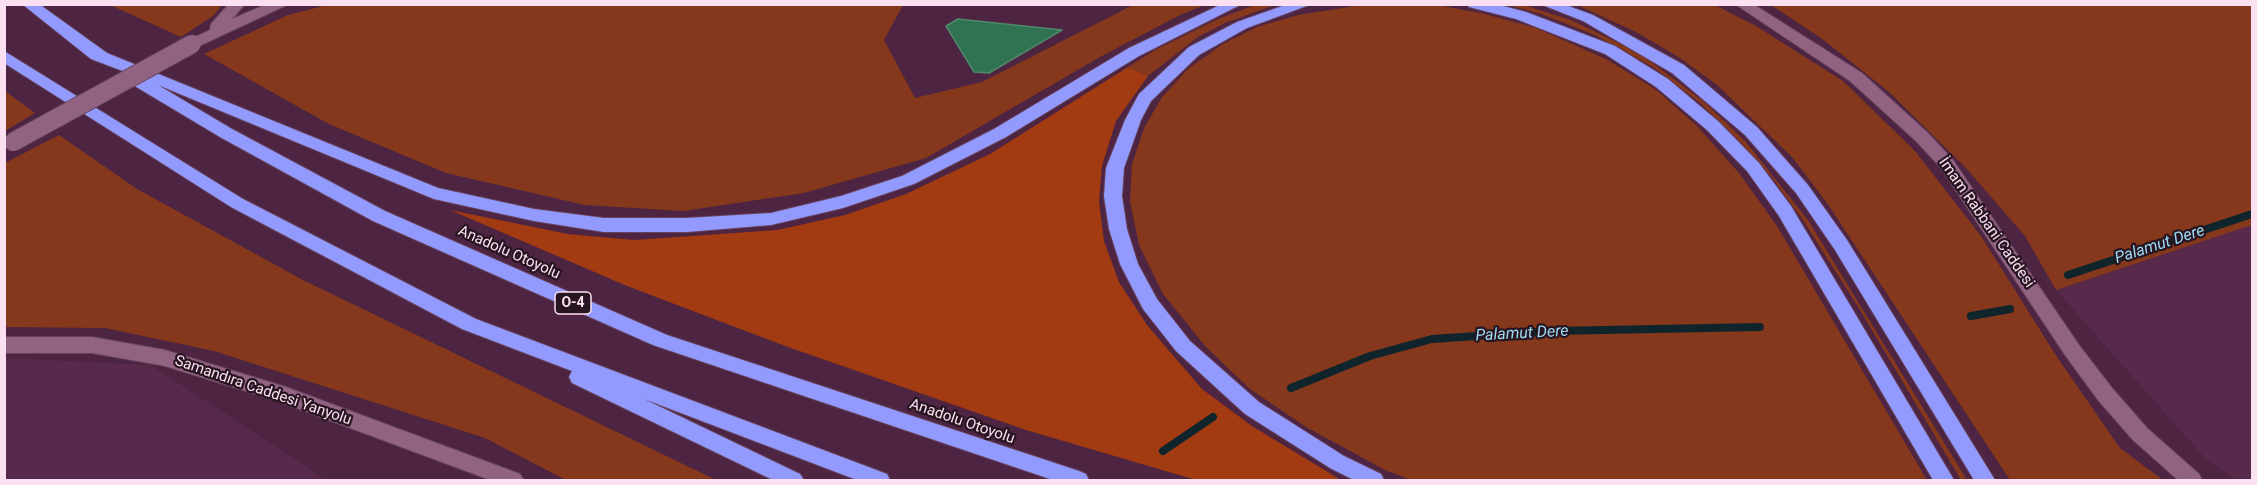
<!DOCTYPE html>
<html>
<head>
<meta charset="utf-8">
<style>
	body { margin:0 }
	#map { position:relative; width:2257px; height:485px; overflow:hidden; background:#4d2441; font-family:Roboto,sans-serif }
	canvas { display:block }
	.frame { position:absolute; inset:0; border:6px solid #fbe0f1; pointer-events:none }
</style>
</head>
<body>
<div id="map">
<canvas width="2257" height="485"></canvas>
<div class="frame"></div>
</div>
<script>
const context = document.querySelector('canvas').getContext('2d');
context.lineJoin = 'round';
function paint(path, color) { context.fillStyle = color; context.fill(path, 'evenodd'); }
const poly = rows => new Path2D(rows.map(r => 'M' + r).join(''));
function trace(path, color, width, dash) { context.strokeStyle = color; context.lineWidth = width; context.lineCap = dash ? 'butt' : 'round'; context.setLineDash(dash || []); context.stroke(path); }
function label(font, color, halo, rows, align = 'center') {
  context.font = font + ' Roboto,sans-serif'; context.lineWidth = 4.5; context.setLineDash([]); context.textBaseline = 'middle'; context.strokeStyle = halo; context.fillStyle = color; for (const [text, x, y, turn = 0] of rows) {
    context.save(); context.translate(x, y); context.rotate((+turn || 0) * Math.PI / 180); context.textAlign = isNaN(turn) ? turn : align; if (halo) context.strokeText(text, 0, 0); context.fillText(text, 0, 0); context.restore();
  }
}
paint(poly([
	[2252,225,2252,480,2237,480,2203,456,2056,290],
	[4,358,151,365,326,480,5,480]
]), '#59294c');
paint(poly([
	[1368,4,1438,5,1485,14,1536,28,1606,59,1655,89,1698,127,1739,173,1777,226,1927,480,1411,480,1385,470,1306,427,1250,389,1206,347,1163,294,1139,245,1130,201,1132,164,1144,128,1162,97,1189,68,1223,44,1257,27,1298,15],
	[110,5,222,4,222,5,213,16,181,37],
	[327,5,903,5,884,40,915,98,982,82,1133,5,1205,5,1180,15,1100,57,926,158,804,193,683,211,585,205,446,173,329,124,204,54,288,15],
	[1255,5,1275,5,1225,23,1198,37,1148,76,1128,67,1155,50,1218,19],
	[1508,5,1524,5,1571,20,1639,53,1703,101,1745,141,1808,220,1967,480,1961,480,1860,310,1803,220,1770,175,1740,142,1699,102,1653,67,1595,35,1541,14],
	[1577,5,1715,5,1756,26,1843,81,1915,151,1981,236,2057,357,2120,448,2163,480,2010,480,1827,203,1792,157,1717,85,1680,58,1636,32],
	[1771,5,2252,5,2252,225,2056,290,2025,236,1965,167,1889,92,1821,38],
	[5,91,35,113,5,131,4,131],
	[59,135,137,189,303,280,716,480,566,480,485,438,214,351,105,328,5,327,5,163]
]), '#86381c');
paint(poly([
	[1128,67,1148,76,1116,121,1102,166,1099,201,1104,241,1119,282,1147,325,1202,389,1252,426,1341,480,1196,480,1026,430,788,347,627,286,450,210,568,234,634,240,777,230,845,215,906,194,990,154]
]), '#a23a12');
trace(poly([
	[2068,275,2252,214],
	[1971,316,2010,309],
	[1291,388,1370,356,1432,339,1552,331,1760,327],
	[1163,451,1213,417]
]), '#10252b', 8);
const building = poly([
	[958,19,1062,30,989,73,974,72,946,26,958,19]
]);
paint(building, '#307352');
trace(building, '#50886a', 1.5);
const secondary = poly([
	[229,4,245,4,232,19,267,4,289,4,197,47,187,47,184,44,187,41,210,30,211,24,229,4],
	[1735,4,1753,4,1862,73,1928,133,1953,160,2079,345,2112,388,2147,428,2199,474,2202,480,2178,480,2133,440,2098,400,2065,355,1941,168,1916,141,1850,81,1735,4],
	[4,337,92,337,165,350,286,387,520,474,524,480,490,480,275,400,165,366,92,353,4,353,4,337]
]);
const highway = poly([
	[22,4,39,4,107,53,438,188,534,209,604,218,687,218,771,213,841,196,902,176,994,129,1129,48,1222,4,1242,4,1139,56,1006,137,914,184,843,208,771,225,687,232,604,232,534,221,434,199,158,85,232,129,385,211,667,335,1079,471,1086,474,1089,480,1053,480,653,345,373,221,220,137,133,85,131,81,136,76,91,59,22,4],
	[1288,4,1312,4,1247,28,1199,55,1151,101,1141,120,1124,168,1122,196,1127,229,1138,264,1157,299,1190,341,1259,402,1344,456,1381,474,1384,480,1354,480,1330,468,1245,414,1176,351,1143,309,1120,264,1109,229,1104,196,1106,168,1125,120,1139,94,1189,47,1237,22,1288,4],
	[1467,4,1496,4,1526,12,1615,46,1668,79,1719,122,1759,163,1791,206,1954,480,1933,480,1779,216,1747,171,1707,130,1656,87,1605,54,1516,19,1469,7,1467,4],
	[1540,4,1563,4,1593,15,1684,65,1757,127,1808,185,1847,240,1995,480,1974,480,1835,250,1796,193,1745,135,1672,73,1583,21,1540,4],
	[4,51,243,199,476,319,887,474,890,480,857,480,644,399,800,474,804,480,773,480,572,383,569,377,572,371,462,329,231,207,4,63,4,51]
]);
trace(secondary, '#66425c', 2);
trace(highway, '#66425c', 2);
paint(secondary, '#916282');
paint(highway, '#939afd');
const secondaryBridge = poly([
	[13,142,192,44]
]);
trace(secondaryBridge, '#66425c', 20, []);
trace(secondaryBridge, '#916282', 18);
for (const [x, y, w] of [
	[573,303,36]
]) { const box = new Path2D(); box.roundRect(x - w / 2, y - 11, w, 22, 4.5); context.fillStyle = '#281522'; context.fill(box); trace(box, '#fbe0f1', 1.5); }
label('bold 14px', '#fbe0f1', null, [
	["O-4",573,303]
]);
label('15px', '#fbe0f1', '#281522', [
	["İmam Rabbani Caddesi",1986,223,55],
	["Anadolu Otoyolu",509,253,24],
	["Samandıra Caddesi Yanyolu",263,391,19],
	["Anadolu Otoyolu",962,422,19]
]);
label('italic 16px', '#9cdcf0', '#281522', [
	["Palamut Dere",2160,245,-18],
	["Palamut Dere",1522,334,-3]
]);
</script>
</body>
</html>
